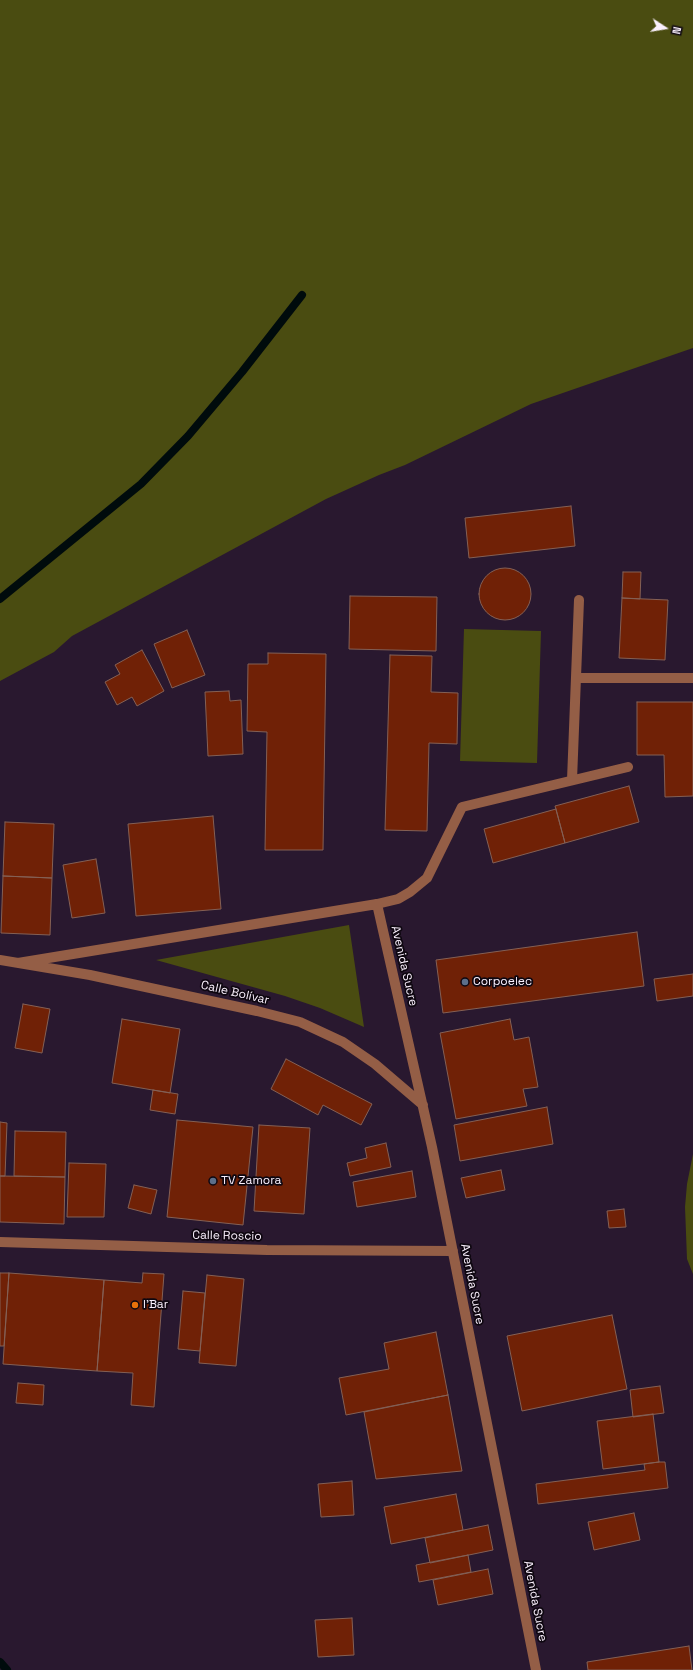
<!DOCTYPE html>
<html>
<head>
<meta charset="utf-8">
<style>
	body { margin:0 }
	#map { position:relative; width:693px; height:1670px; overflow:hidden; background:#29182f; font-family:"Space Grotesk",sans-serif }
	canvas { display:block }
	.north { position:absolute; left:645px; top:8px; width:40px; height:40px; -webkit-text-stroke:3px #0e0710; paint-order:stroke; rotate:102deg; font-size:11px; font-weight:700; line-height:16px; text-align:center; color:#faf0fd }
	.north::after { content:''; display:block; margin:auto; width:14px; height:18px; background:#faf0fd; clip-path:polygon(50% 0,100% 100%,50% 72%,0 100%) }
</style>
</head>
<body>
<div id="map">
<canvas width="693" height="1670"></canvas>
<div class="north">N</div>
</div>
<script>
const context = document.querySelector('canvas').getContext('2d');
context.lineJoin = 'round';
function paint(path, color) { context.fillStyle = color; context.fill(path, 'evenodd'); }
const poly = rows => new Path2D(rows.map(r => 'M' + r).join(''));
function trace(path, color, width, dash) { context.strokeStyle = color; context.lineWidth = width; context.lineCap = dash ? 'butt' : 'round'; context.setLineDash(dash || []); context.stroke(path); }
function label(font, color, halo, rows, align = 'center') {
  context.font = font + ' "Space Grotesk",sans-serif'; context.lineWidth = 3.5; context.setLineDash([]); context.textBaseline = 'middle'; context.strokeStyle = halo; context.fillStyle = color; for (const [text, x, y, turn = 0] of rows) {
    context.save(); context.translate(x, y); context.rotate((+turn || 0) * Math.PI / 180); context.textAlign = isNaN(turn) ? turn : align; if (halo) context.strokeText(text, 0, 0); context.fillText(text, 0, 0); context.restore();
  }
}
paint(poly([
	[0,0,693,0,693,348,531,404,405,465,379,475,326,499,72,636,54,652,0,681],
	[464,629,541,631,537,763,460,761],
	[349,925,364,1027,320,1008,285,996,156,960],
	[693,1154,693,1274,687,1259,685,1207,687,1184]
]), '#4a4c11');
trace(poly([
	[0,599,141,484,188,436,242,372,302,295],
	[0,1662,7,1670]
]), '#000b0c', 8);
const building = poly([
	[571,506,575,546,469,558,465,518,571,506],
	'479 594a26 26 0 1 1 52 0a26 26 0 1 1-52 0Z',
	[623,572,641,572,640,599,622,598,623,572],
	[350,596,437,597,436,651,349,649,350,596],
	[622,598,668,600,665,660,619,658,622,598],
	[187,630,205,675,172,688,154,644,187,630],
	[142,650,164,691,137,706,132,697,117,705,105,682,120,674,115,665,142,650],
	[268,653,326,654,323,850,265,850,267,732,247,731,248,664,268,664,268,653],
	[390,655,432,656,431,692,458,693,457,744,429,743,427,831,385,830,390,655],
	[229,691,230,701,241,700,243,754,208,756,205,692,229,691],
	[637,702,693,702,693,796,665,797,664,755,637,755,637,702],
	[629,786,639,822,565,843,555,806,629,786],
	[556,809,565,843,493,863,484,829,556,809],
	[213,816,221,909,136,916,128,824,213,816],
	[5,822,54,824,52,878,3,876,5,822],
	[96,859,105,913,72,918,63,865,96,859],
	[3,876,52,878,50,935,1,933,3,876],
	[637,932,644,986,443,1013,436,960,637,932],
	[693,974,693,996,657,1001,654,979,693,974],
	[23,1004,50,1009,42,1053,15,1048,23,1004],
	[122,1019,180,1029,170,1093,112,1083,122,1019],
	[510,1019,514,1040,529,1037,538,1087,523,1089,527,1106,456,1119,440,1033,510,1019],
	[286,1059,372,1104,361,1125,323,1105,318,1115,271,1089,286,1059],
	[153,1090,178,1094,175,1114,150,1110,153,1090],
	[547,1107,553,1144,460,1161,454,1125,547,1107],
	[177,1120,253,1127,243,1225,167,1217,177,1120],
	[0,1122,7,1123,5,1176,0,1176,0,1122],
	[259,1125,310,1128,304,1214,254,1211,259,1125],
	[15,1131,66,1132,65,1177,14,1176,15,1131],
	[386,1143,391,1167,350,1176,347,1163,367,1158,365,1148,386,1143],
	[69,1163,106,1164,104,1217,67,1217,69,1163],
	[501,1170,505,1190,466,1198,461,1178,501,1170],
	[412,1171,416,1197,357,1207,353,1182,412,1171],
	[0,1176,65,1177,64,1224,0,1222,0,1176],
	[134,1185,157,1190,151,1214,128,1208,134,1185],
	[624,1209,626,1227,609,1228,607,1211,624,1209],
	[0,1273,9,1273,4,1346,0,1346,0,1273],
	[9,1273,104,1280,97,1371,3,1364,9,1273],
	[143,1273,164,1274,154,1407,131,1405,133,1373,97,1371,104,1280,142,1283,143,1273],
	[207,1275,244,1279,236,1366,199,1363,207,1275],
	[183,1291,205,1293,200,1351,178,1349,183,1291],
	[612,1315,627,1389,522,1411,507,1336,612,1315],
	[436,1332,448,1395,346,1415,339,1378,389,1369,384,1343,436,1332],
	[18,1383,44,1385,43,1405,16,1403,18,1383],
	[660,1386,664,1413,633,1417,630,1390,660,1386],
	[448,1395,462,1471,376,1479,364,1412,448,1395],
	[653,1414,659,1462,603,1469,597,1421,653,1414],
	[659,1462,665,1462,668,1488,538,1504,536,1484,645,1470,644,1464,659,1462],
	[352,1481,354,1515,321,1517,318,1484,352,1481],
	[456,1494,463,1530,391,1544,384,1507,456,1494],
	[634,1513,640,1540,594,1550,588,1522,634,1513],
	[488,1525,493,1550,430,1563,425,1538,488,1525],
	[468,1555,471,1572,419,1582,416,1565,468,1555],
	[488,1569,493,1594,438,1605,433,1580,488,1569],
	[352,1618,354,1655,318,1657,315,1620,352,1618],
	[689,1646,692,1670,588,1670,587,1662,689,1646]
]);
paint(building, '#702106');
trace(building, '#846055', 1);
trace(poly([
	[576,678,693,678],
	[572,780,579,600],
	[377,904,398,899,410,892,427,878,462,807,628,767]
]), '#945e46', 10);
trace(poly([
	[0,960,90,975,257,1011,300,1022,343,1042,375,1064,423,1105],
	[18,963,377,904,432,1147,536,1670],
	[0,1242,267,1250,453,1251]
]), '#945e46', 10);
for (const [x, y, r, color] of [
	[465,982,4,"#5c6f8a"],
	[213,1181,4,"#5c6f8a"],
	[135,1305,4,"#e8710a"]
]) { const dot = new Path2D(); dot.arc(x, y, r, 0, 2 * Math.PI); context.fillStyle = color; context.fill(dot); trace(dot, '#0e0710', 1.5); }
label('12px', '#faf0fd', '#0e0710', [
	["Avenida Sucre",404,966,77],
	["Calle Bolívar",235,993,13],
	["Calle Roscio",227,1236,1],
	["Avenida Sucre",472,1284,79],
	["Avenida Sucre",535,1601,79]
]);
label('12px', '#faf0fd', '#0e0710', [
	["Corpoelec",473,982],
	["TV Zamora",221,1181],
	["I'Bar",143,1305]
], 'left');
</script>
</body>
</html>
